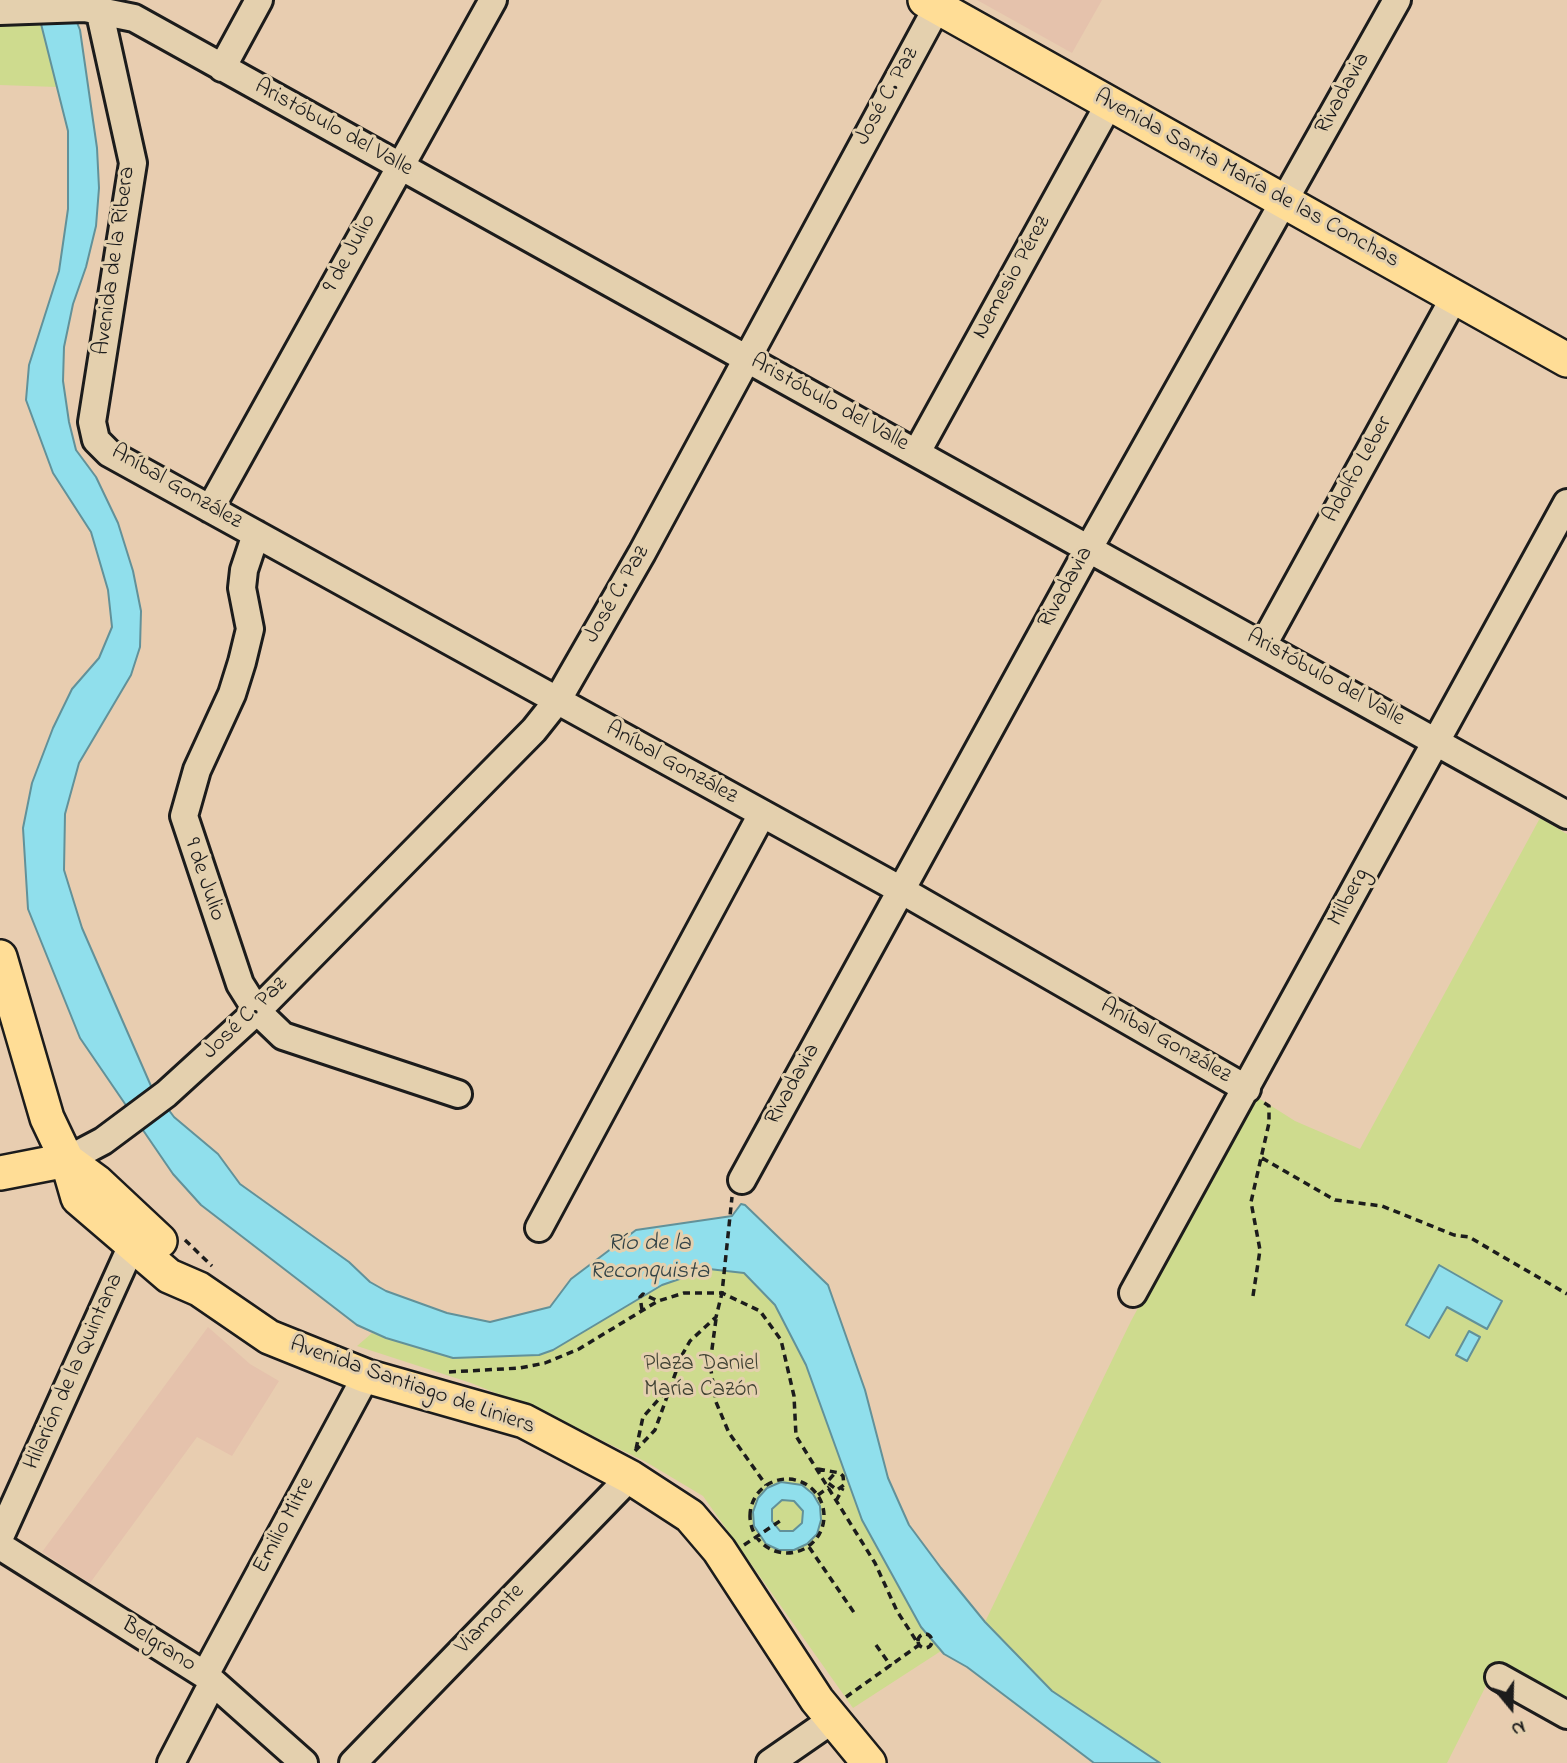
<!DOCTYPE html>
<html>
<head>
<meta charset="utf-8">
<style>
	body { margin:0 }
	#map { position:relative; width:1567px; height:1763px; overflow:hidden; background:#e8cdb0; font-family:"Indie Flower",sans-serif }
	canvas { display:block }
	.north { position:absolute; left:1476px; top:1672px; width:70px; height:70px; -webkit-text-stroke:5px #e4d0ae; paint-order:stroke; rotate:161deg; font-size:19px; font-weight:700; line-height:28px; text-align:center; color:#1c1c1c }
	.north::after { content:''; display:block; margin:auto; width:24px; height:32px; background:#1c1c1c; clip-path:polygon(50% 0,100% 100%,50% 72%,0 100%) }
</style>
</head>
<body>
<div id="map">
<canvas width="1567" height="1763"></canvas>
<div class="north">N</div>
</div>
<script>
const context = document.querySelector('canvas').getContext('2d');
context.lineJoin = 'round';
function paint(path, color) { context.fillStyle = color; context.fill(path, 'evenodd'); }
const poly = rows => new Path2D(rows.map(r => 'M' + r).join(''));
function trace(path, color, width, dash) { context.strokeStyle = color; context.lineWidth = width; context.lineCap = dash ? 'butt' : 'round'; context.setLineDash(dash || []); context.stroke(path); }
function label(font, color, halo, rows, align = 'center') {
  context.font = font + ' "Indie Flower",sans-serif'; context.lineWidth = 6; context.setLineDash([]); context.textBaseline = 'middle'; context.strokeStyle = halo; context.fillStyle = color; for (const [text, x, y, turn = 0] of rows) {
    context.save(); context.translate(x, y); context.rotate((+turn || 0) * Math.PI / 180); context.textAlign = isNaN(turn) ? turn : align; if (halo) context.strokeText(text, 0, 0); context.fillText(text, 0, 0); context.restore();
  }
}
paint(poly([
	[977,0,1102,0,1072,53],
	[208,1327,250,1364,279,1381,232,1456,197,1437,90,1583,42,1552]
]), '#e5c2ac');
paint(poly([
	[41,24,57,87,0,85,0,25],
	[1540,818,1567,834,1567,1704,1497,1664,1447,1763,1160,1763,1052,1691,985,1622,1131,1321,1254,1095,1295,1121,1360,1149],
	[709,1269,744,1273,775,1305,806,1365,862,1520,921,1627,941,1651,853,1708,703,1496,646,1462,552,1416,471,1383,357,1346,372,1333,453,1358,539,1355,553,1350,662,1285]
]), '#cedb8e');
const water = poly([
	[35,0,68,0,80,30,97,148,99,188,96,226,86,267,73,304,64,347,63,381,69,422,76,450,96,477,118,523,133,571,141,611,140,647,131,675,79,763,65,814,64,870,82,928,151,1086,174,1117,218,1154,240,1184,349,1262,370,1282,386,1291,447,1313,490,1322,550,1307,571,1279,636,1230,732,1216,741,1204,745,1205,828,1285,865,1390,888,1478,909,1525,941,1568,985,1622,1052,1691,1160,1763,1094,1763,967,1667,944,1654,921,1627,862,1520,806,1365,775,1305,744,1273,709,1269,662,1285,553,1350,539,1355,453,1358,386,1338,357,1325,201,1205,173,1174,80,1038,28,909,23,828,32,783,53,728,72,689,99,658,112,627,108,590,91,532,53,473,26,400,29,365,59,271,68,209,68,131,35,0],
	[1439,1265,1502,1301,1487,1329,1447,1307,1429,1338,1406,1325,1439,1265],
	[1469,1331,1480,1337,1467,1361,1456,1355,1469,1331],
	[781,1482,802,1485,813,1494,820,1506,821,1520,817,1534,807,1544,794,1550,779,1550,766,1544,754,1526,753,1512,758,1498,767,1488,781,1482],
	[782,1500,794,1501,803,1511,802,1523,793,1531,780,1531,772,1521,772,1509,782,1500]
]);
paint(water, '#90dfec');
trace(water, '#629199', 2);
const minor = poly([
	[97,0,133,163,92,422,96,440,109,453,901,890,1247,1089],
	[0,11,85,8,134,18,1567,815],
	[222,68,259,0],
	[917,452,1109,104],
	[210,509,493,0],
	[256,534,244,570,242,588,250,629,242,662,232,694,197,770,184,816,240,984,257,1011,283,1036,458,1094],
	[1263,645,1455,296],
	[67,1160,103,1141,166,1094,257,1011,534,730,557,701,642,553,941,0],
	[742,1180,1089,548,1397,0],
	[539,1228,762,814],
	[1133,1293,1567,503],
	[0,1537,132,1245],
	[0,1546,205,1675,304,1763],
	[205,1675,366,1376],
	[1499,1677,1567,1715],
	[171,1763,213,1682],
	[353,1763,630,1477],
	[770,1763,832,1720]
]);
const major = poly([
	[925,0,1567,360],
	[0,957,47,1118,67,1160,78,1198,169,1276,199,1289,269,1337,366,1376,524,1421,630,1477,690,1516,719,1550,817,1700,869,1763],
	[67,1160,97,1182,160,1241],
	[0,1173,67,1160]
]);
trace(minor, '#1c1c1c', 32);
trace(major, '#1c1c1c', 38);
trace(poly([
	[1262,1158,1335,1200,1382,1206,1454,1235,1469,1237,1567,1294],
	[185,1240,212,1266],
	[1253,1296,1260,1250,1251,1202,1269,1123,1269,1106,1263,1102],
	[642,1310,640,1297,643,1294,658,1301],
	[716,1319,710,1364,716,1402,729,1433,766,1485],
	[449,1372,520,1368,545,1363,579,1349,658,1301,684,1293,722,1293,760,1311,781,1340,794,1396,796,1436,875,1563,897,1611,919,1645,846,1697],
	[636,1449,643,1417,667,1390],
	[635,1451,655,1430,682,1355,690,1341,716,1317,722,1293,732,1197],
	[818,1469,840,1473,843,1476,844,1485,837,1490,827,1482,835,1473],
	'750 1516a37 37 0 1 1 74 0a37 37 0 1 1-74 0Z',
	[818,1495,829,1487],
	[836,1501,843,1488],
	[744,1545,780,1521],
	[809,1547,855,1614],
	'918 1641a7 7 0 1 1 14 0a7 7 0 1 1-14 0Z',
	[876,1645,891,1666]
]), '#1c1c1c', 3.5, [7, 5]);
trace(minor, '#e4d0ae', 26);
trace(major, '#ffdd96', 33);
label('23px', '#1c1c1c', '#e4d0ae', [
	["Rivadavia",1344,94,-61],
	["José C. Paz",888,97,-61],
	["Aristóbulo del Valle",333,129,29],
	["Avenida Santa María de las Conchas",1246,180,29],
	["9 de Julio",351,254,-61],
	["Avenida de la Ribera",116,261,-82],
	["Nemesio Pérez",1013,278,-61],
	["Aristóbulo del Valle",829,404,29],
	["Adolfo Leber",1359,470,-61],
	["Aníbal González",176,488,30],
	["Rivadavia",1067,588,-61],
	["José C. Paz",618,595,-60],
	["Aristóbulo del Valle",1325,679,29],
	["Aníbal González",671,764,29],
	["9 de Julio",203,880,71],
	["Milberg",1350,898,-62],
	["José C. Paz",246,1019,-44],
	["Aníbal González",1165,1042,30],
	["Rivadavia",794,1085,-61],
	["Hilarión de la Quintana",75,1372,-66],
	["Avenida Santiago de Liniers",412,1387,19],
	["Emilio Mitre",285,1526,-62],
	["Viamonte",491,1620,-46],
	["Belgrano",158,1646,32]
]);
label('23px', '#404233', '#e4d0ae', [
	["Plaza Daniel",701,1365],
	["María Cazón",701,1391]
]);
label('italic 24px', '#334346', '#e4d0ae', [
	["Río de la",649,1245],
	["Reconquista",649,1273]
]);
</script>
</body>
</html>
